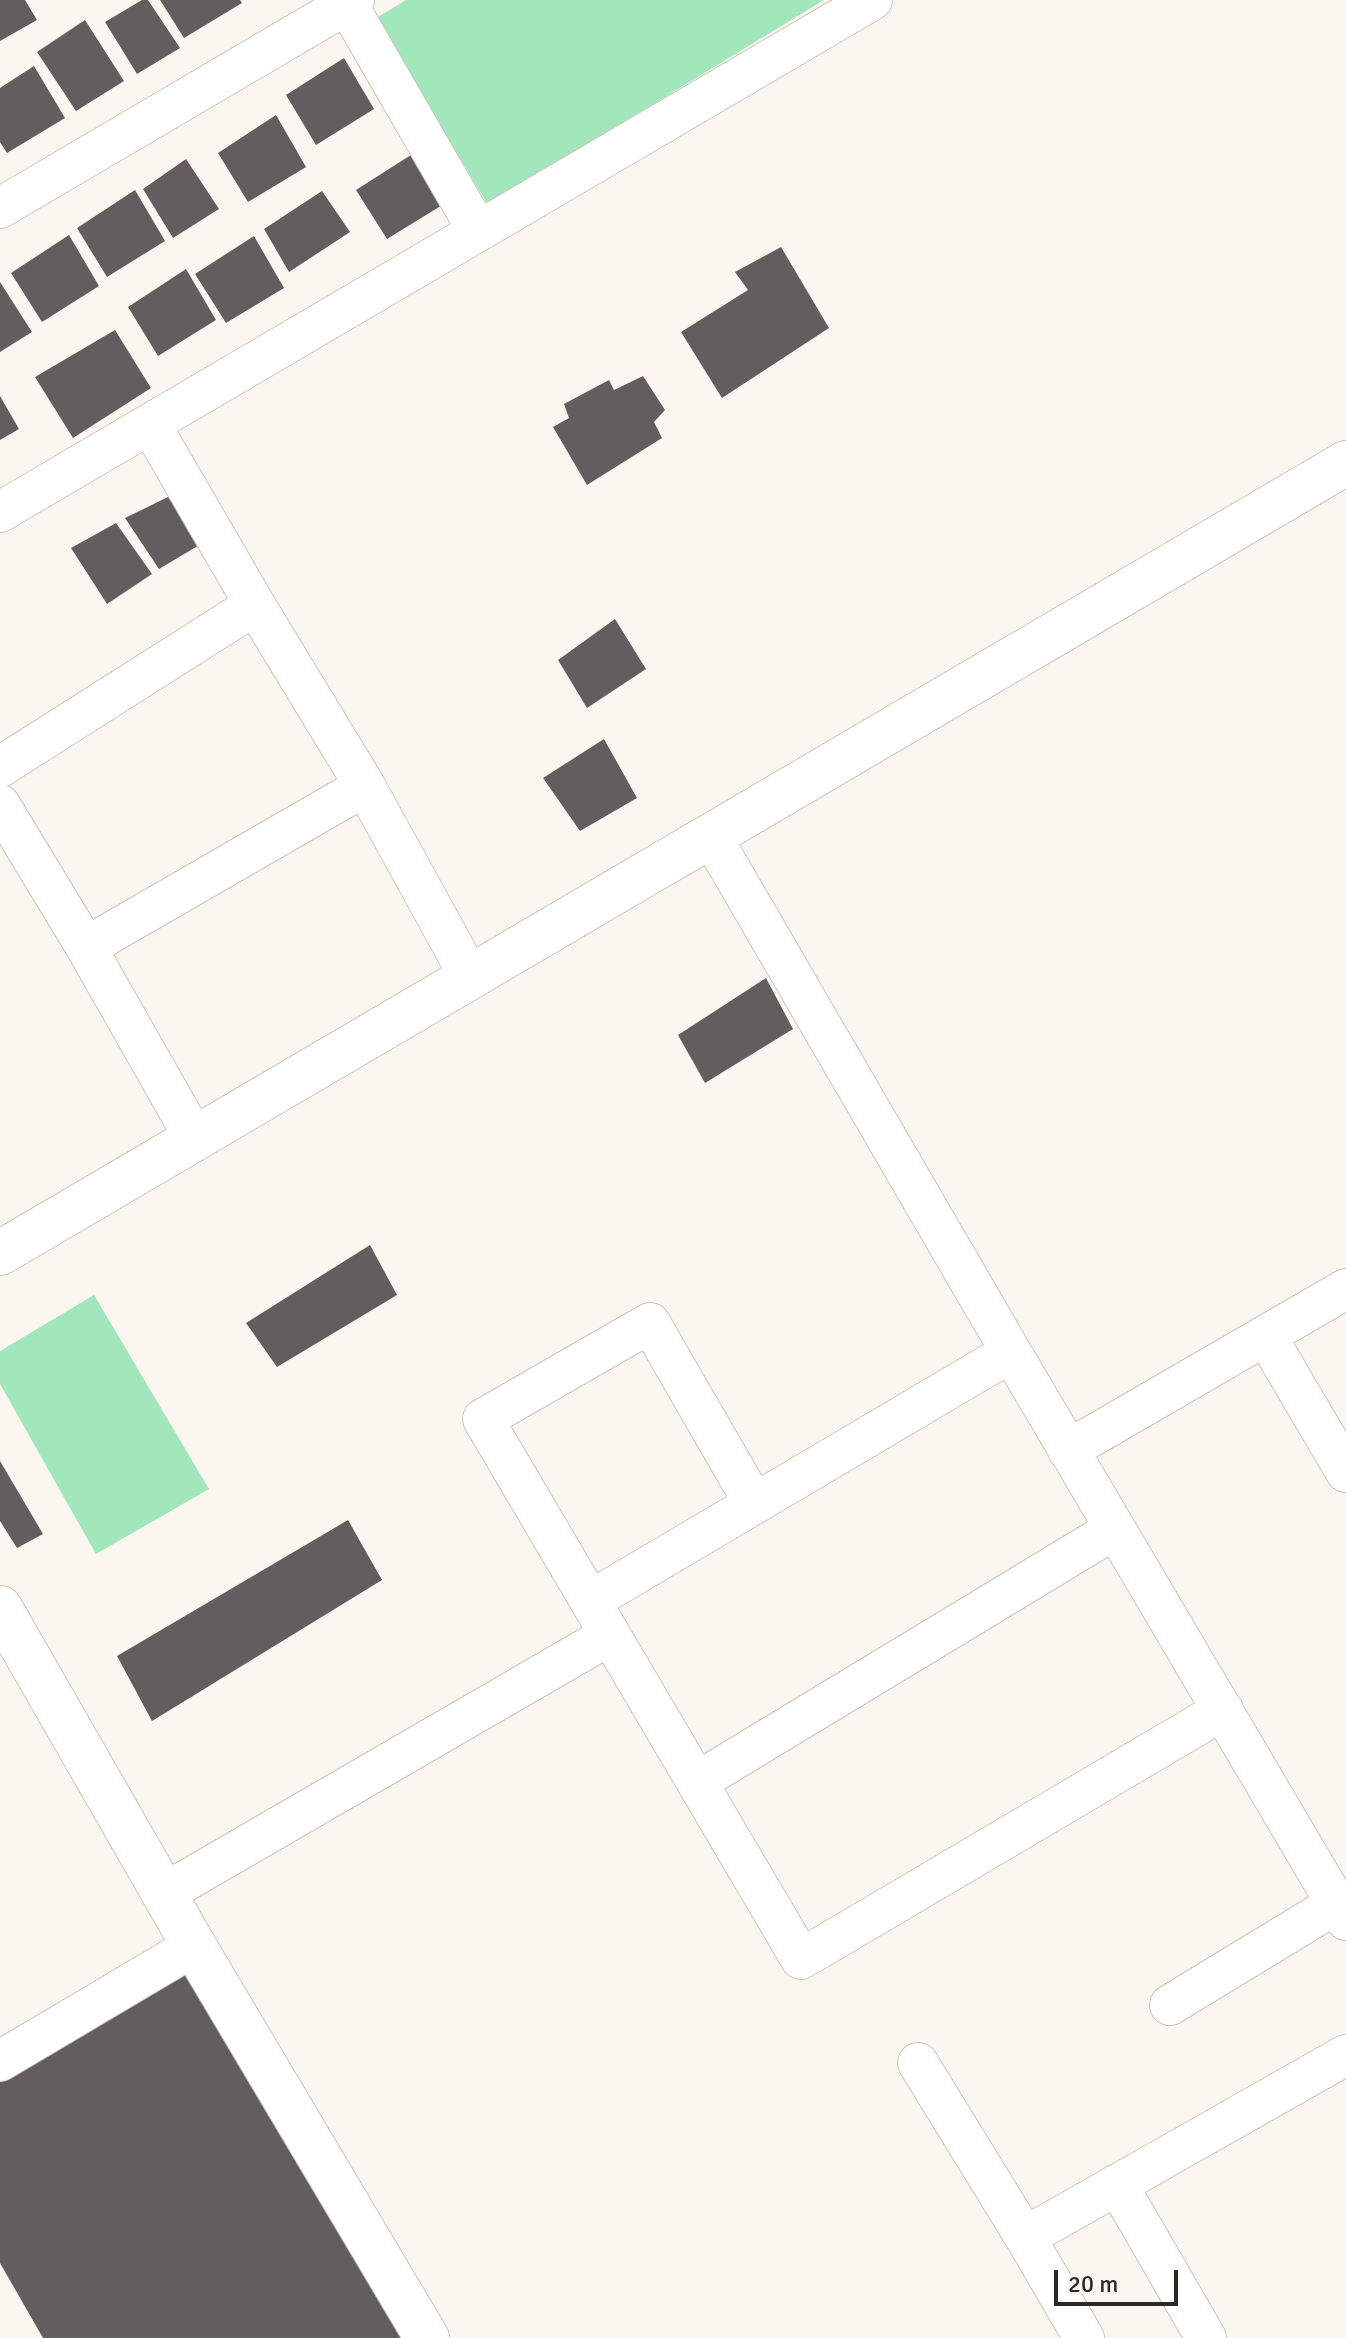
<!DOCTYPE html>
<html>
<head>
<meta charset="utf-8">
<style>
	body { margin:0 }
	#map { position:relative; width:1346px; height:2338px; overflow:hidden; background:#fcf6f0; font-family:Signika,sans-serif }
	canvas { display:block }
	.scale { position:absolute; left:1054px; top:2270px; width:124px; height:36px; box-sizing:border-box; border:4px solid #2b2826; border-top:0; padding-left:10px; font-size:24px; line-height:28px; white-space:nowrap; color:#2b2826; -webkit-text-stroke:6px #fcf6f0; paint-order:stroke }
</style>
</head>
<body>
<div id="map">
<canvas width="1346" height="2338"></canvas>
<div class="scale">20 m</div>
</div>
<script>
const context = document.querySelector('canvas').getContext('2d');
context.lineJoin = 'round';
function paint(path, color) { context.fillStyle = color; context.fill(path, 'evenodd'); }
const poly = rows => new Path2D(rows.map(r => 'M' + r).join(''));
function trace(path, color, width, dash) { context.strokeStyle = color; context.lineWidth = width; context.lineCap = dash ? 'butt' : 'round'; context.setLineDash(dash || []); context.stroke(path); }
paint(poly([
	[406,0,824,0,488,205,376,18],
	[94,1295,209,1489,96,1554,0,1384,0,1351]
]), '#a1e7bb');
paint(poly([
	[0,0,25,0,37,20,0,41],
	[142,0,148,0,180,48,137,74,105,22],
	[160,0,240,0,242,3,184,38],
	[85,20,124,81,76,111,37,52],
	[344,58,374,109,316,145,286,95],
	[34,66,65,118,7,153,0,142,0,88],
	[276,115,306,167,248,202,218,153],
	[414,153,444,204,387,239,356,190],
	[186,159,219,209,173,238,143,189],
	[135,190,165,241,107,277,77,228],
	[322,191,350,232,289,272,264,229],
	[69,235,99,286,42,322,11,273],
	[254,236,284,288,226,323,195,274],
	[781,247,829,328,722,398,681,332,748,290,735,272],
	[186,269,216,320,158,356,128,307],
	[0,282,32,332,0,352],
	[115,330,151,388,73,438,35,377],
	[643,376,665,410,654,422,662,438,587,485,553,427,569,418,564,404,609,380,614,390],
	[0,396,19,429,0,440],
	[168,497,201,544,159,569,125,518],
	[116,523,152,574,107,604,71,548],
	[615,619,646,669,587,708,558,660],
	[604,739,637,798,580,831,543,778],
	[766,978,793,1029,705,1083,678,1035],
	[370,1245,397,1295,277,1367,246,1323],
	[0,1461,43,1534,17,1548,0,1521],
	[348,1520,382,1580,152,1721,117,1656],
	[191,1969,411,2338,43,2338,0,2263,0,2078]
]), '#645d60');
const street = poly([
	[347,4,478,231],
	[0,208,354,0],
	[150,424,255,605,365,786,470,977],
	[0,512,872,0],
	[0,767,255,605],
	[0,805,86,947,195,1139],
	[711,836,1011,1352,1346,1920],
	[86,947,365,786],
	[1266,1336,1346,1472],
	[1068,1450,1346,1289],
	[754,1503,650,1323,483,1419,801,1959,1223,1710],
	[590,1601,1011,1352],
	[697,1782,1115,1529],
	[163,1894,610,1635],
	[1170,2005,1336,1904],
	[0,2061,194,1946],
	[918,2063,1025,2237,1084,2338],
	[1117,2184,1206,2338],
	[1025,2237,1346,2055]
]);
const secondary = poly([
	[0,1253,1346,463],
	[0,1608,194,1946,427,2338]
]);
trace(street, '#cbc5c0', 42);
trace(secondary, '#cbc5c0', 46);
trace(street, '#fff', 40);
trace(secondary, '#fff', 44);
</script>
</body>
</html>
